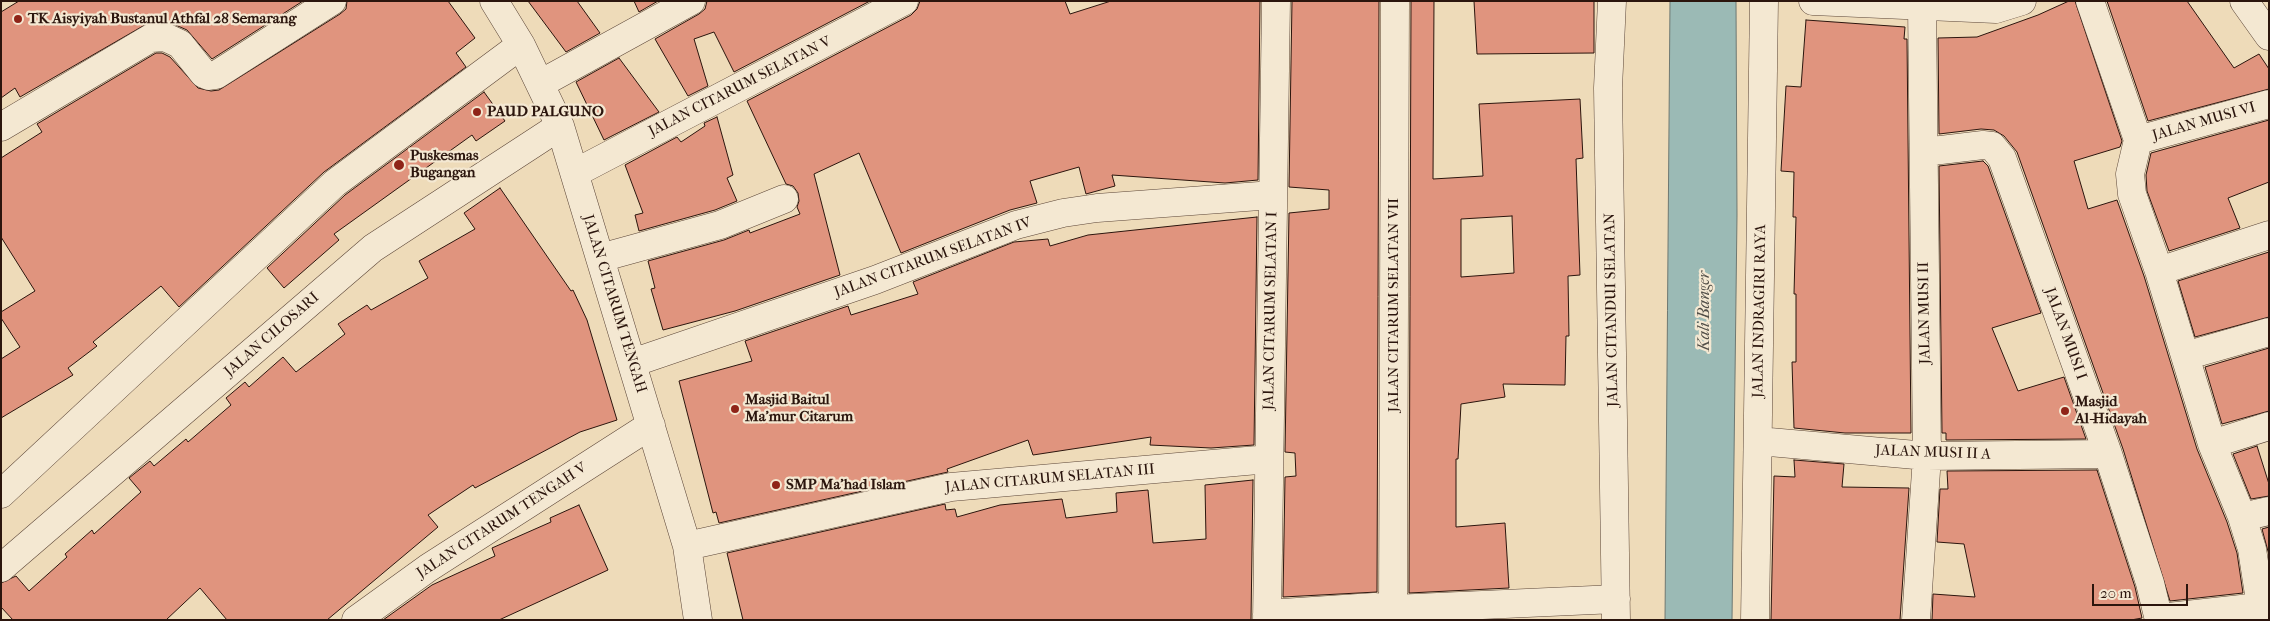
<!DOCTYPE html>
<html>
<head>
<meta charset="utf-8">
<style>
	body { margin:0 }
	#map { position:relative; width:2270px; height:621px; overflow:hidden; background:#eedbb9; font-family:"IM FELL French Canon",serif }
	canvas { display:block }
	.frame { position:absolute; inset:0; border:2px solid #2b150d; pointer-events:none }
	.scale { position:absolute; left:2092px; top:584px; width:96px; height:22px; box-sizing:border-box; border:2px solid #2b150d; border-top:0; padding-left:6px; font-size:15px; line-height:18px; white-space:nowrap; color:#2b150d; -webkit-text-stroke:4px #f4e8d2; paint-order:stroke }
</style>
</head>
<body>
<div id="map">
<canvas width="2270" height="621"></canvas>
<div class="frame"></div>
<div class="scale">20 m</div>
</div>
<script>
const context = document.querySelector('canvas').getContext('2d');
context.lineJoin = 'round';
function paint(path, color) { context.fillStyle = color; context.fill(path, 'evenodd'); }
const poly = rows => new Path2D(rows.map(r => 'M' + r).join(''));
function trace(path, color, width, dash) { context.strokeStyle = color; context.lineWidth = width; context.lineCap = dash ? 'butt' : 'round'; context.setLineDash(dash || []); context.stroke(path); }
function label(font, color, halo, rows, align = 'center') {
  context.font = font + ' "IM FELL French Canon",serif'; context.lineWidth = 4.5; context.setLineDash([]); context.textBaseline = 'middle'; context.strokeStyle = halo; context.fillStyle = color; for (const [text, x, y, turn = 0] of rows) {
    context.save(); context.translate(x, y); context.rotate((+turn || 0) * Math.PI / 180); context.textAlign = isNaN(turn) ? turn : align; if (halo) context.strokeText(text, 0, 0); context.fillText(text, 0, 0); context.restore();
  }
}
const water = poly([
	[1670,1,1736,1,1737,215,1732,620,1665,620,1670,1]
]);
paint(water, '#9bbab5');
trace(water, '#6e7872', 1);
const building = poly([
	[19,1,303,1,212,59,187,30,171,23,150,22,20,97,15,88,1,98,1,12,19,1],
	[347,1,448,1,475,38,456,53,466,67,324,172,179,307,161,286,93,342,97,346,68,368,73,375,1,418,1,359,20,347,1,318,1,312,35,291,1,237,1,158,42,132,37,124,156,53,162,53,170,57,198,88,211,91,219,90,340,14,346,9,347,1],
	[528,1,577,1,600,33,566,52,528,1],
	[634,1,658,1,639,12,634,1],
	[707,1,870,1,734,72,714,32,694,39,708,86,688,96,655,39,699,14,705,9,707,1],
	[920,1,1065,1,1070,14,1111,1,1260,1,1258,180,1225,183,1112,175,1115,186,1086,194,1079,167,1030,181,1037,203,1010,210,901,253,859,153,814,174,840,275,735,311,663,330,651,289,655,288,648,261,724,240,749,230,750,233,800,214,797,207,799,201,798,193,793,186,786,184,747,101,911,15,917,9,920,1],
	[1292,1,1379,1,1377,592,1283,597,1285,477,1296,476,1295,453,1285,452,1289,213,1329,209,1329,190,1289,187,1292,1],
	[1411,1,1434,1,1433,179,1483,176,1479,104,1580,99,1583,158,1576,159,1580,275,1568,276,1569,336,1566,336,1565,385,1503,384,1505,397,1461,404,1458,459,1456,459,1456,527,1505,523,1509,588,1409,593,1411,1],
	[1512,216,1514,273,1461,277,1461,219,1512,216],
	[1474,1,1594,1,1594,53,1477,54,1474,1],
	[2069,1,2075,1,2122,141,2120,147,2074,161,2088,209,2117,200,2144,276,2197,449,2227,522,2237,553,2243,593,2170,601,2123,449,2017,152,2004,136,1994,130,1981,129,1939,134,1938,38,1977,37,2038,15,2069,1],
	[2107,1,2187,1,2234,68,2259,54,2269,69,2269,89,2148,121,2107,1],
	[1806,20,1905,27,1904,39,1907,39,1911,433,1845,433,1794,428,1792,362,1796,362,1796,294,1794,294,1796,217,1793,217,1794,172,1781,171,1786,86,1801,87,1806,20],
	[619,58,659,112,604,140,576,82,619,58],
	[484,92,505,121,476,141,472,135,334,234,339,240,284,288,267,268,345,195,484,92],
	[717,117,733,175,727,178,737,201,715,210,639,231,635,215,643,213,625,165,677,137,681,142,705,126,704,123,717,117],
	[2269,120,2269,182,2228,198,2240,228,2169,251,2147,191,2146,175,2151,153,2269,120],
	[1983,161,1988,166,2041,313,1992,328,2018,391,2064,377,2086,439,1946,440,1946,433,1942,433,1939,166,1983,161],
	[500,188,571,291,573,290,587,320,617,420,580,432,475,488,473,485,428,515,438,527,327,620,227,620,200,588,166,620,13,620,1,607,1,583,16,576,29,591,67,557,65,554,92,530,94,534,141,492,129,478,150,461,154,466,186,439,188,442,231,405,226,398,245,382,249,387,283,357,296,372,345,334,338,324,367,305,371,310,428,278,419,261,475,229,464,213,500,188],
	[1257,217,1254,445,1211,448,1150,445,1151,437,1033,455,1028,440,947,469,948,472,719,523,716,512,713,513,679,381,752,361,745,341,848,306,851,315,918,294,913,282,1014,242,1048,239,1050,246,1088,235,1257,217],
	[2269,252,2269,317,2195,337,2178,281,2269,252],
	[2269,348,2269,411,2222,424,2205,367,2269,348],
	[2257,446,2269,484,2269,496,2251,499,2233,454,2257,446],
	[1794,460,1844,464,1842,487,1909,488,1900,620,1771,620,1774,476,1795,477,1794,460],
	[2097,470,2135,587,2142,618,2131,620,1932,620,1933,594,1975,597,1964,544,1937,542,1940,489,1948,489,1947,471,2097,470],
	[1253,480,1251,620,743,620,727,553,945,504,946,510,955,509,957,517,1000,505,1062,499,1066,518,1117,512,1116,493,1148,490,1153,543,1206,539,1205,485,1253,480],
	[579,505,608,570,499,620,383,620,432,585,495,556,492,548,551,522,550,518,579,505],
	[2269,527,2269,555,2262,529,2269,527]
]);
paint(building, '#e0947e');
trace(building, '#2b150d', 1);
const minor = poly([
	[494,1,521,45,560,126,687,546,698,620],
	[1612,1,1608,88,1616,620],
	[1813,1,1996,9,2022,1],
	[2090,1,2138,140,2130,174,2132,194,2159,271,2212,444,2242,517,2252,549,2261,607],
	[2244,1,2269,36],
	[540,84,691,1],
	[1,127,151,38,165,37,180,44,204,74,209,76,216,75,332,1],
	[2138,140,2269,104],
	[1924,152,1983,145,1992,146,2002,158,2108,454,2150,583,2159,620],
	[575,173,904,1],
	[600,258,720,225,784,199],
	[2159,271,2269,235],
	[2185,356,2269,332],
	[632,363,875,280,1016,225,1063,213,1097,208,1273,195],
	[1758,441,1927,456,2108,454],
	[2212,444,2269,426],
	[1,494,335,183,521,45],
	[2242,517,2269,511],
	[687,546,951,487,1269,459],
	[1,568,373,248,560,126],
	[1393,609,1395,1],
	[1267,614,1374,607,1393,609,1616,599],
	[2159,618,2269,606],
	[356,620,428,568,651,425],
	[1267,620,1276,1],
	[1755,620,1764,1],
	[1916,620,1927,456,1922,6]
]);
trace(minor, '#5c4638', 29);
trace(minor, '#f4e8d2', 28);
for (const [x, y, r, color] of [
	[18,19,5,"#8f2418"],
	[477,112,5,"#8f2418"],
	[399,165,6,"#8f2418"],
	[735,409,5,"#8f2418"],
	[2065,411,5,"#8f2418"],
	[776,485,5,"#8f2418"]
]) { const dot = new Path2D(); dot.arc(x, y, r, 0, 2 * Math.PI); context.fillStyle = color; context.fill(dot); trace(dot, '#f4e8d2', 2); }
label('bold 15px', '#2b150d', '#f4e8d2', [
	["TK Aisyiyah Bustanul Athfal 28 Semarang",28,19],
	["PAUD PALGUNO",487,112],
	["Puskesmas",410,156],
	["Bugangan",410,173],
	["Masjid Baitul",745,400],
	["Ma'mur Citarum",745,417],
	["Masjid",2075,402],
	["Al-Hidayah",2075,419],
	["SMP Ma'had Islam",786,485]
], 'left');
label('15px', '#2b150d', '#f4e8d2', [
	["JALAN CITARUM SELATAN V",740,87,-27],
	["JALAN MUSI VI",2204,122,-16],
	["JALAN CITARUM SELATAN IV",933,258,-20],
	["JALAN CITARUM TENGAH",614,304,73],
	["JALAN CITARUM SELATAN VII",1394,305,-90],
	["JALAN CITANDUI SELATAN",1612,310,-91],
	["JALAN CITARUM SELATAN I",1271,311,-89],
	["JALAN INDRAGIRI RAYA",1760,311,-89],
	["JALAN MUSI II",1925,313,-91],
	["JALAN MUSI I",2065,334,70],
	["JALAN CILOSARI",272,335,-41],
	["JALAN MUSI II A",1933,453,2],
	["JALAN CITARUM SELATAN III",1050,479,-5],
	["JALAN CITARUM TENGAH V",502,521,-33]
]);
label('italic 16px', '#524f48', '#f4e8d2', [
	["Kali Banger",1705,311,-90]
]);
</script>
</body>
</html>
